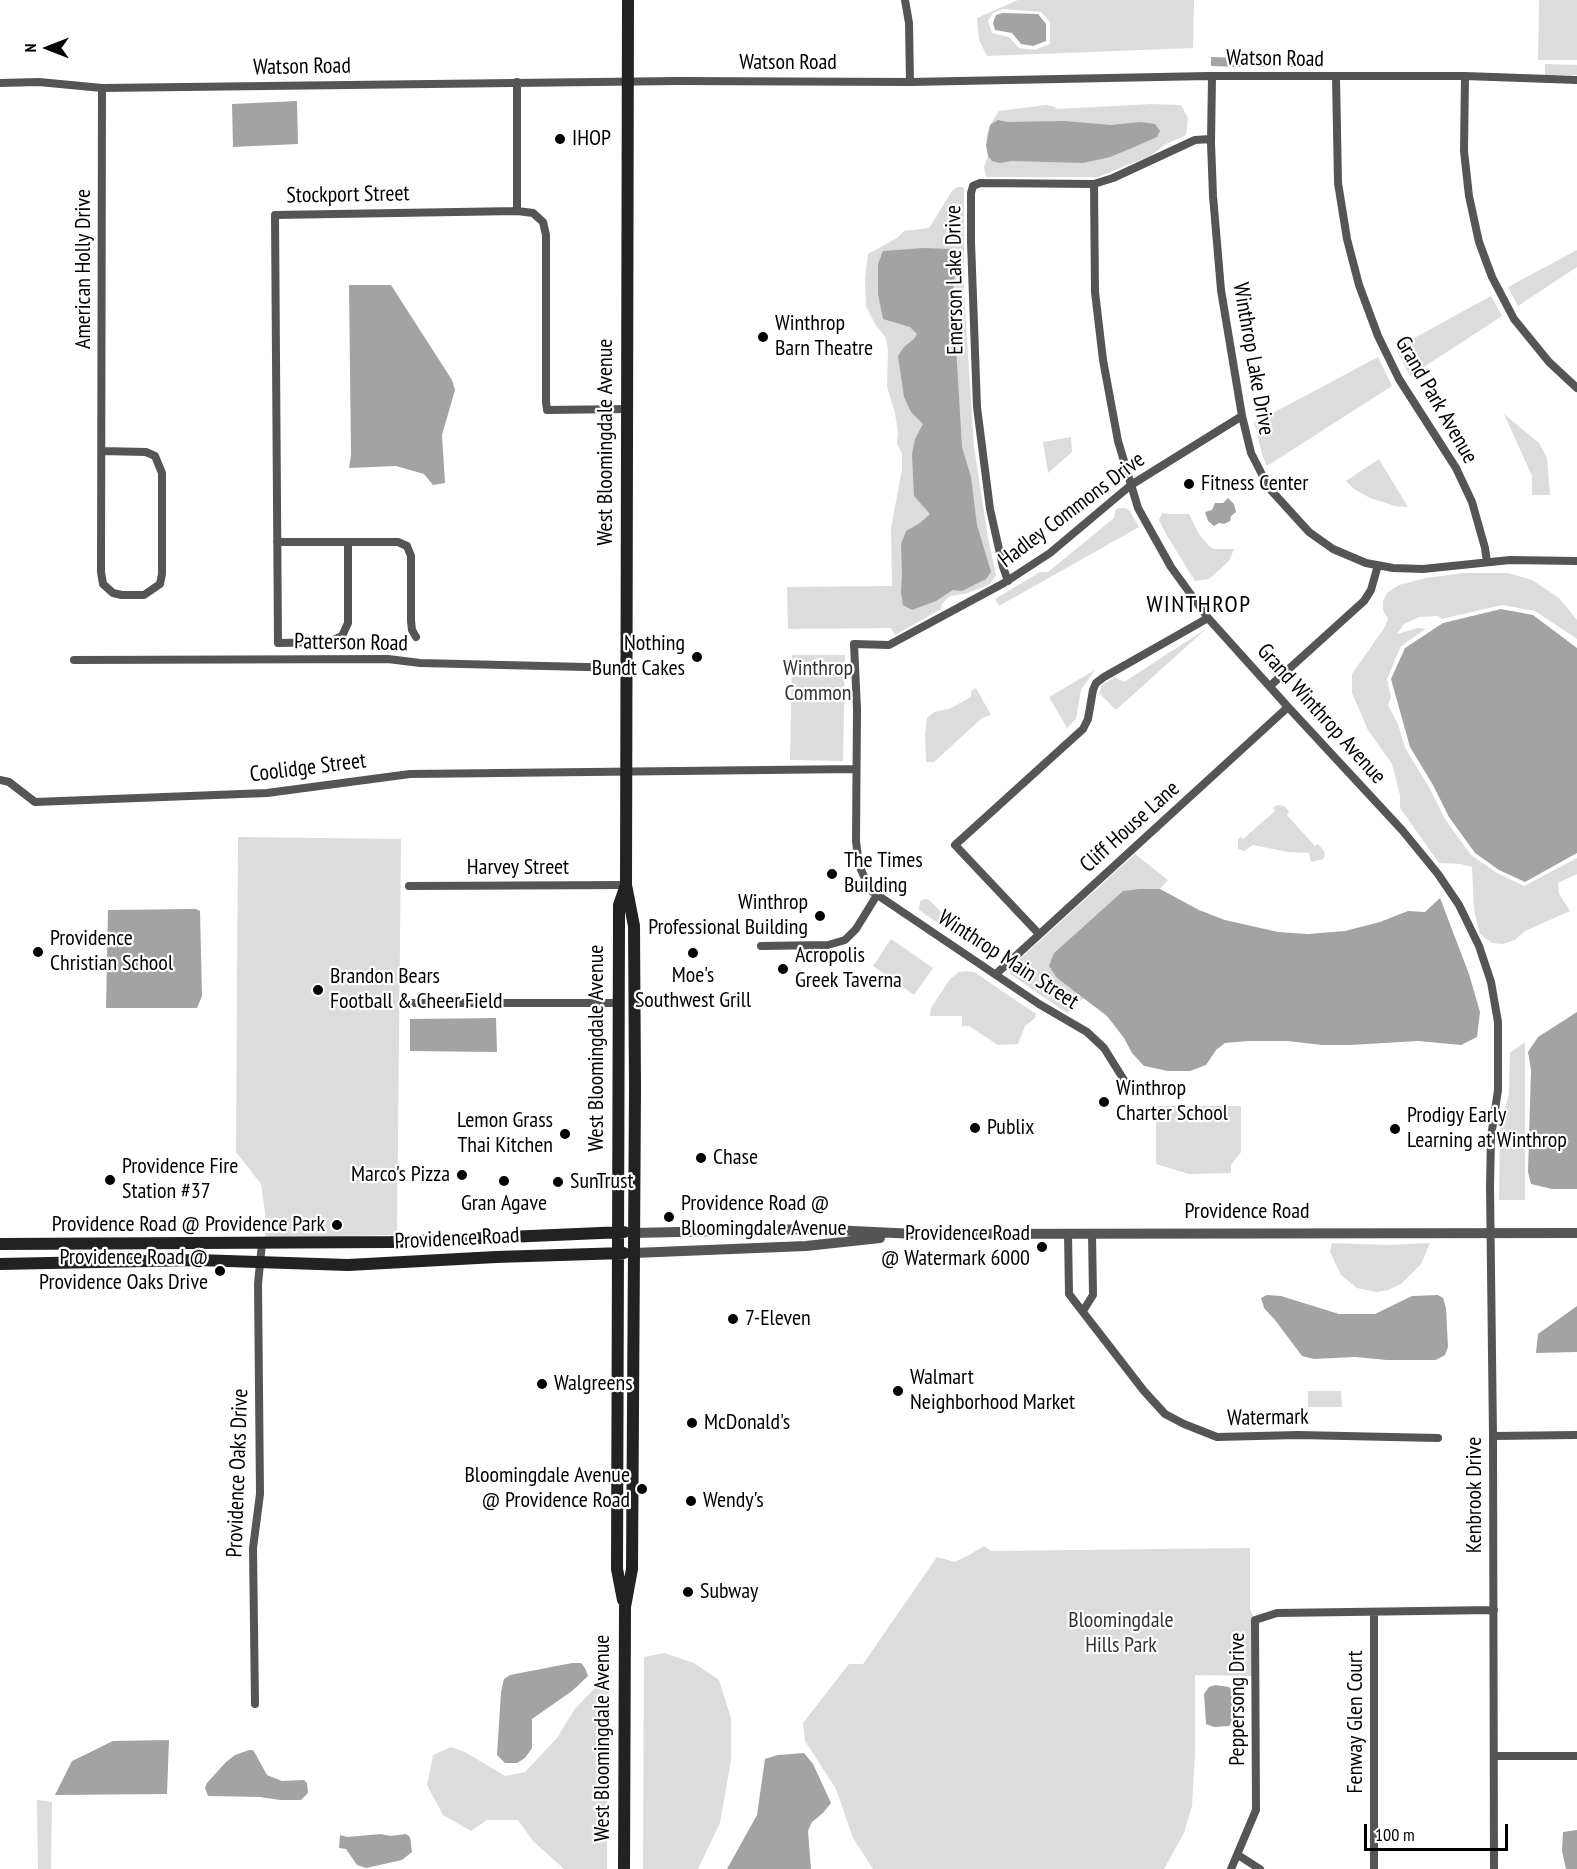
<!DOCTYPE html>
<html>
<head>
<meta charset="utf-8">
<style>
	body { margin:0 }
	#map { position:relative; width:1577px; height:1869px; overflow:hidden; background:#fff; font-family:"PT Sans Narrow",sans-serif }
	canvas { display:block }
	.north { position:absolute; left:18px; top:18px; width:60px; height:60px; -webkit-text-stroke:4px #fff; paint-order:stroke; rotate:270deg; font-size:16px; font-weight:700; line-height:24px; text-align:center; color:#000 }
	.north::after { content:''; display:block; margin:auto; width:21px; height:27px; background:#000; clip-path:polygon(50% 0,100% 100%,50% 72%,0 100%) }
	.scale { position:absolute; left:1364px; top:1824px; width:144px; height:27px; box-sizing:border-box; border:3px solid #000; border-top:0; padding-left:8px; font-size:18px; line-height:21px; white-space:nowrap; color:#000; -webkit-text-stroke:4px #fff; paint-order:stroke }
</style>
</head>
<body>
<div id="map">
<canvas width="1577" height="1869"></canvas>
<div class="north">N</div>
<div class="scale">100 m</div>
</div>
<script>
const context = document.querySelector('canvas').getContext('2d');
context.lineJoin = 'round';
function paint(path, color) { context.fillStyle = color; context.fill(path, 'evenodd'); }
const poly = rows => new Path2D(rows.map(r => 'M' + r).join(''));
function trace(path, color, width, dash) { context.strokeStyle = color; context.lineWidth = width; context.lineCap = dash ? 'butt' : 'round'; context.setLineDash(dash || []); context.stroke(path); }
function label(font, color, halo, rows, align = 'center') {
  context.font = font + ' "PT Sans Narrow",sans-serif'; context.lineWidth = 4.5; context.setLineDash([]); context.textBaseline = 'middle'; context.strokeStyle = halo; context.fillStyle = color; for (const [text, x, y, turn = 0] of rows) {
    context.save(); context.translate(x, y); context.rotate((+turn || 0) * Math.PI / 180); context.textAlign = isNaN(turn) ? turn : align; if (halo) context.strokeText(text, 0, 0); context.fillText(text, 0, 0); context.restore();
  }
}
paint(poly([
	[1018,0,1194,0,1193,48,987,56,979,40,977,18],
	[1003,9,1041,12,1050,22,1050,44,1034,50,1019,48,1009,37,992,33,988,21,993,13],
	[1539,0,1577,0,1577,60,1538,60],
	[1545,64,1577,65,1577,75,1545,75],
	[1151,104,1181,105,1188,118,1186,135,1166,144,1150,156,1098,177,986,177,984,167,988,156,987,135,990,125,999,111,1046,105,1055,107,1056,109],
	[957,187,964,187,964,293,974,447,988,538,996,575,990,584,968,593,950,596,942,604,941,609,895,635,891,628,788,629,787,587,892,586,891,528,902,469,902,454,897,444,898,432,895,413,887,387,888,350,886,338,875,324,866,306,865,278,868,254,897,238,904,231,929,228,952,191],
	[1577,250,1577,267,1518,306,1508,287],
	[1491,296,1502,316,1410,376,1396,348],
	[1378,357,1392,386,1267,466,1262,454,1254,422,1290,404],
	[1504,414,1539,443,1547,458,1550,495,1532,495,1532,476],
	[1071,437,1072,452,1048,473,1043,442],
	[1379,459,1408,507,1395,506,1370,498,1354,489,1346,481],
	[1118,508,1125,508,1129,510,1139,527,999,606,995,599,1040,572,1048,572,1114,518,1115,511],
	[1162,513,1170,514,1189,514,1199,534,1209,546,1214,549,1234,549,1229,561,1209,579,1195,581,1166,534,1159,520],
	[1463,573,1508,573,1532,580,1559,598,1577,620,1577,639,1535,611,1502,605,1442,619,1438,616,1419,617,1404,624,1397,634,1418,628,1426,629,1401,646,1387,679,1391,697,1388,705,1398,724,1405,748,1429,787,1445,819,1471,855,1497,873,1524,886,1577,858,1577,874,1558,883,1559,894,1570,911,1525,931,1515,940,1503,944,1492,943,1480,934,1474,910,1472,867,1461,864,1439,863,1400,808,1400,795,1392,764,1368,730,1352,693,1352,674,1384,628,1388,619,1383,610,1383,601,1387,593,1399,585,1426,578],
	[1206,629,1116,710,1099,693,1102,685,1115,677,1124,682],
	[792,655,845,655,843,761,790,760],
	[1095,670,1081,690,1076,719,1067,728,1049,697],
	[976,688,991,715,982,718,934,762,926,762,925,734,927,718,934,712,949,709,971,697,971,691],
	[1278,805,1284,806,1289,811,1287,815,1315,846,1318,844,1324,851,1325,855,1323,859,1311,862,1309,853,1288,852,1253,845,1244,851,1238,849,1238,839,1241,837,1243,839,1275,811,1273,807],
	[238,837,401,839,397,1235,265,1237,265,1212,261,1184,236,1152],
	[1135,854,1168,880,1160,889,1123,891,1054,953,1057,978,1084,998,1067,1013,1010,974,1010,968],
	[925,899,928,899,960,931,955,934,951,932,919,910,920,901],
	[891,939,933,968,914,995,873,966],
	[966,971,974,972,1036,1014,1035,1018,1025,1026,1018,1044,998,1045,969,1026,962,1026,962,1016,930,1016,931,1008,950,979,959,972],
	[1525,1042,1525,1200,1499,1200,1500,1126,1509,1094,1510,1053],
	[1156,1106,1241,1106,1241,1152,1231,1165,1231,1173,1189,1174,1156,1164],
	[1332,1243,1387,1245,1430,1243,1421,1264,1401,1284,1388,1290,1377,1292,1357,1288,1341,1275,1330,1252],
	[1308,1391,1341,1391,1342,1407,1308,1407],
	[984,1546,991,1551,1250,1548,1250,1609,1255,1620,1256,1676,1195,1675,1195,1753,1192,1806,1184,1833,1164,1869,873,1869,853,1838,836,1789,805,1741,803,1723,849,1664,863,1664,937,1557,955,1562,969,1555],
	[664,1653,694,1663,719,1680,731,1718,731,1760,720,1823,698,1869,643,1869,644,1657],
	[608,1680,607,1869,564,1869,533,1841,518,1820,487,1820,471,1831,443,1815,427,1785,433,1755,451,1747,465,1752,505,1776,525,1772,557,1738,574,1710,594,1689],
	[37,1800,52,1802,51,1869,38,1869]
]), '#dcdcdc');
paint(poly([
	[1003,13,1038,14,1046,24,1046,41,1033,46,1021,44,1012,33,995,30,993,23,996,15],
	[1211,57,1240,58,1240,67,1211,66],
	[1289,57,1318,58,1318,67,1289,67],
	[1250,58,1279,58,1279,67,1250,67],
	[297,101,298,144,233,147,232,104],
	[998,120,1008,122,1064,121,1111,125,1141,122,1155,124,1160,131,1157,137,1132,148,1110,157,1083,163,1012,161,1000,163,992,161,988,156,986,145,990,125],
	[924,248,950,249,956,259,953,296,962,447,971,477,977,525,991,572,986,579,962,591,953,590,936,601,912,610,903,605,901,592,902,574,901,544,906,531,920,523,930,514,914,496,912,454,915,439,923,424,911,412,904,397,898,356,904,347,914,339,917,334,910,327,883,319,878,294,878,264,883,251],
	[349,285,391,285,452,380,455,390,442,435,445,483,433,485,424,474,396,466,349,468,351,455],
	[1228,498,1234,504,1236,512,1231,516,1230,521,1224,524,1219,523,1214,526,1208,521,1205,512,1212,510,1215,503,1223,503],
	[1501,609,1533,615,1577,648,1577,853,1525,882,1499,870,1475,853,1449,817,1433,785,1410,747,1391,679,1405,648,1443,623],
	[1139,889,1160,889,1199,910,1225,920,1278,932,1308,934,1345,931,1380,922,1408,911,1425,912,1440,898,1469,974,1480,1012,1477,1037,1461,1045,1418,1041,1350,1045,1322,1045,1287,1041,1248,1041,1225,1043,1216,1050,1206,1065,1190,1071,1168,1071,1144,1066,1132,1053,1124,1038,1107,1016,1057,978,1049,966,1054,953,1123,891],
	[196,909,200,911,202,996,197,1008,106,1008,108,910],
	[1577,1012,1577,1189,1552,1189,1531,1184,1528,1172,1531,1070,1528,1052,1538,1037],
	[496,1018,497,1052,410,1051,410,1019],
	[1267,1295,1281,1296,1339,1314,1375,1314,1412,1296,1438,1295,1443,1298,1446,1308,1448,1347,1445,1355,1436,1360,1387,1360,1355,1357,1314,1359,1302,1356,1275,1320,1264,1308,1261,1298],
	[1577,1306,1577,1352,1536,1353,1538,1334],
	[572,1663,581,1663,585,1668,588,1676,572,1691,532,1719,532,1748,525,1758,517,1763,505,1763,497,1755,501,1692,504,1679,510,1675],
	[1215,1685,1229,1687,1232,1690,1234,1703,1232,1722,1229,1726,1214,1727,1206,1724,1204,1694,1209,1687],
	[169,1740,167,1794,55,1795,72,1761,113,1741],
	[249,1750,253,1750,256,1755,267,1775,282,1781,304,1780,307,1783,308,1793,301,1800,280,1800,260,1797,208,1796,205,1788,207,1783,226,1762,235,1755],
	[804,1753,813,1764,831,1803,823,1813,812,1822,808,1831,811,1869,727,1869,757,1815,765,1759,778,1755],
	[1577,1830,1577,1869,1566,1869,1562,1851,1563,1832],
	[381,1834,391,1836,406,1834,410,1837,412,1852,402,1860,366,1868,357,1865,346,1849,339,1848,340,1835,347,1837]
]), '#a3a3a3');
trace(poly([
	[905,0,909,23,910,82],
	[1212,76,1211,143,1213,196,1221,290,1242,416,1251,453,1269,488,1309,532,1333,549,1366,563,1393,568,1423,569,1510,560,1577,561],
	[1465,76,1464,151,1469,196,1479,242,1492,277,1514,319,1549,362,1577,388],
	[1336,78,1338,183,1347,239,1359,285,1378,336,1399,379,1456,468,1472,502,1485,548,1487,562],
	[517,82,517,211],
	[0,83,39,82,102,88,677,81,910,82,1208,76,1465,76,1577,80],
	[1094,184,1095,292,1103,360,1118,441,1138,508,1171,567,1208,618,1288,707,1402,830,1438,874,1459,905,1479,946,1491,982,1498,1022,1498,1090,1491,1137,1490,1187,1493,1436,1494,1869],
	[102,451,146,452,155,456,162,473,162,574,160,584,144,595,122,595,113,593,103,584,101,572,102,88],
	[277,542,398,542,407,546,411,556,411,621,412,630,416,637],
	[348,542,348,623,342,636,329,642,278,643,275,215,517,211,533,213,543,222,546,235,546,402,547,410,627,409],
	[1008,581,1003,567,990,509,977,407,971,242,971,193,973,186,980,183,1094,184,1113,178,1195,140,1211,139],
	[74,660,388,659,420,663,627,668],
	[1270,686,1364,601,1371,590,1378,565],
	[0,780,9,782,35,802,267,793,410,774,856,769],
	[409,886,626,885],
	[1039,934,955,845,1083,729,1088,719,1093,690,1096,683,1104,677,1208,618],
	[761,946,828,945,845,940,856,929,877,895],
	[996,974,1288,707],
	[407,1003,619,1003],
	[1138,1092,1129,1088,1104,1048,1087,1032,1039,1004,870,890,859,865,856,841,857,709,854,644,889,645,1004,583,1050,553,1131,485,1242,416],
	[1068,1233,1069,1294,1144,1391,1165,1414,1184,1424,1217,1437,1298,1435,1438,1438],
	[1083,1311,1093,1295,1092,1233],
	[1493,1436,1577,1435],
	[255,1704,253,1548,260,1494,258,1284,262,1243],
	[1494,1756,1577,1756],
	[1238,1855,1260,1869],
	[1231,1869,1256,1810,1255,1620,1277,1613,1494,1610],
	[1374,1869,1374,1612]
]), '#555', 8);
trace(poly([
	[634,1233,811,1229,916,1234,1577,1233],
	[634,1253,806,1246,880,1238]
]), '#555', 10);
trace(poly([
	[0,1244,391,1242,624,1232],
	[0,1264,197,1260,348,1265,496,1257,624,1253],
	[623,1600,617,1569,619,922,619,905,626,885],
	[624,1869,625,1607,632,1569,635,1088,634,926,626,885,628,0]
]), '#222', 12);
for (const [x, y, r, color] of [
	[560,139,6,"#000"],
	[763,337,6,"#000"],
	[1189,484,6,"#000"],
	[697,657,6,"#000"],
	[832,874,6,"#000"],
	[820,916,6,"#000"],
	[38,952,6,"#000"],
	[693,953,6,"#000"],
	[783,969,6,"#000"],
	[318,990,6,"#000"],
	[1104,1102,6,"#000"],
	[975,1128,6,"#000"],
	[1395,1129,6,"#000"],
	[565,1134,6,"#000"],
	[701,1158,6,"#000"],
	[462,1175,6,"#000"],
	[110,1180,6,"#000"],
	[504,1181,6,"#000"],
	[558,1182,6,"#000"],
	[669,1217,6,"#000"],
	[337,1225,6,"#000"],
	[1042,1247,6,"#000"],
	[220,1271,6,"#000"],
	[733,1319,6,"#000"],
	[542,1384,6,"#000"],
	[898,1391,6,"#000"],
	[692,1423,6,"#000"],
	[642,1489,6,"#000"],
	[691,1501,6,"#000"],
	[688,1592,6,"#000"]
]) { const dot = new Path2D(); dot.arc(x, y, r, 0, 2 * Math.PI); context.fillStyle = color; context.fill(dot); trace(dot, '#fff', 2); }
label('22px', '#000', '#fff', [
	["Watson Road",1275,59,1],
	["Watson Road",788,63],
	["Watson Road",302,67,-1],
	["Stockport Street",348,195,-1],
	["American Holly Drive",84,269,-90],
	["Emerson Lake Drive",955,280,-91],
	["Winthrop Lake Drive",1253,359,80],
	["Grand Park Avenue",1436,400,60],
	["West Bloomingdale Avenue",606,442,-90],
	["Hadley Commons Drive",1072,510,-37],
	["Patterson Road",351,643,1],
	["Grand Winthrop Avenue",1321,714,48],
	["Coolidge Street",308,768,-7],
	["Cliff House Lane",1130,827,-42],
	["Harvey Street",518,868],
	["Winthrop Main Street",1008,960,33],
	["West Bloomingdale Avenue",597,1048,-90],
	["Providence Road",1247,1212],
	["Providence Road",457,1239,-3],
	["Watermark",1268,1418,-1],
	["Providence Oaks Drive",238,1473,-88],
	["Kenbrook Drive",1475,1495,-90],
	["Peppersong Drive",1238,1699,-90],
	["Fenway Glen Court",1356,1722,-90],
	["West Bloomingdale Avenue",603,1738,-90]
]);
label('22px', '#000', '#fff', [
	["IHOP",572,139],
	["Winthrop",775,324],
	["Barn Theatre",775,349],
	["Fitness Center",1201,484],
	["Nothing",685,644,"right"],
	["Bundt Cakes",685,669,"right"],
	["The Times",844,861],
	["Building",844,886],
	["Winthrop",808,903,"right"],
	["Professional Building",808,928,"right"],
	["Providence",50,939],
	["Christian School",50,964],
	["Acropolis",795,956],
	["Greek Taverna",795,981],
	["Moe's",693,976,"center"],
	["Southwest Grill",693,1001,"center"],
	["Brandon Bears",330,977],
	["Football & Cheer Field",330,1002],
	["Winthrop",1116,1089],
	["Charter School",1116,1114],
	["Prodigy Early",1407,1116],
	["Learning at Winthrop",1407,1141],
	["Lemon Grass",553,1121,"right"],
	["Thai Kitchen",553,1146,"right"],
	["Publix",987,1128],
	["Chase",713,1158],
	["Providence Fire",122,1167],
	["Station #37",122,1192],
	["Marco's Pizza",450,1175,"right"],
	["SunTrust",570,1182],
	["Gran Agave",504,1204,"center"],
	["Providence Road @",681,1204],
	["Bloomingdale Avenue",681,1229],
	["Providence Road @ Providence Park",325,1225,"right"],
	["Providence Road",1030,1234,"right"],
	["@ Watermark 6000",1030,1259,"right"],
	["Providence Road @",208,1258,"right"],
	["Providence Oaks Drive",208,1283,"right"],
	["7-Eleven",745,1319],
	["Walmart",910,1378],
	["Neighborhood Market",910,1403],
	["Walgreens",554,1384],
	["McDonald's",704,1423],
	["Bloomingdale Avenue",630,1476,"right"],
	["@ Providence Road",630,1501,"right"],
	["Wendy's",703,1501],
	["Subway",700,1592]
], 'left');
label('22px', '#333', '#fff', [
	["Winthrop",818,669],
	["Common",818,694],
	["Bloomingdale",1121,1621],
	["Hills Park",1121,1646]
]);
context.letterSpacing = '1.5px';
label('24px', '#000', '#fff', [
	["WINTHROP",1199,605]
]);
context.letterSpacing = '0px';
</script>
</body>
</html>
